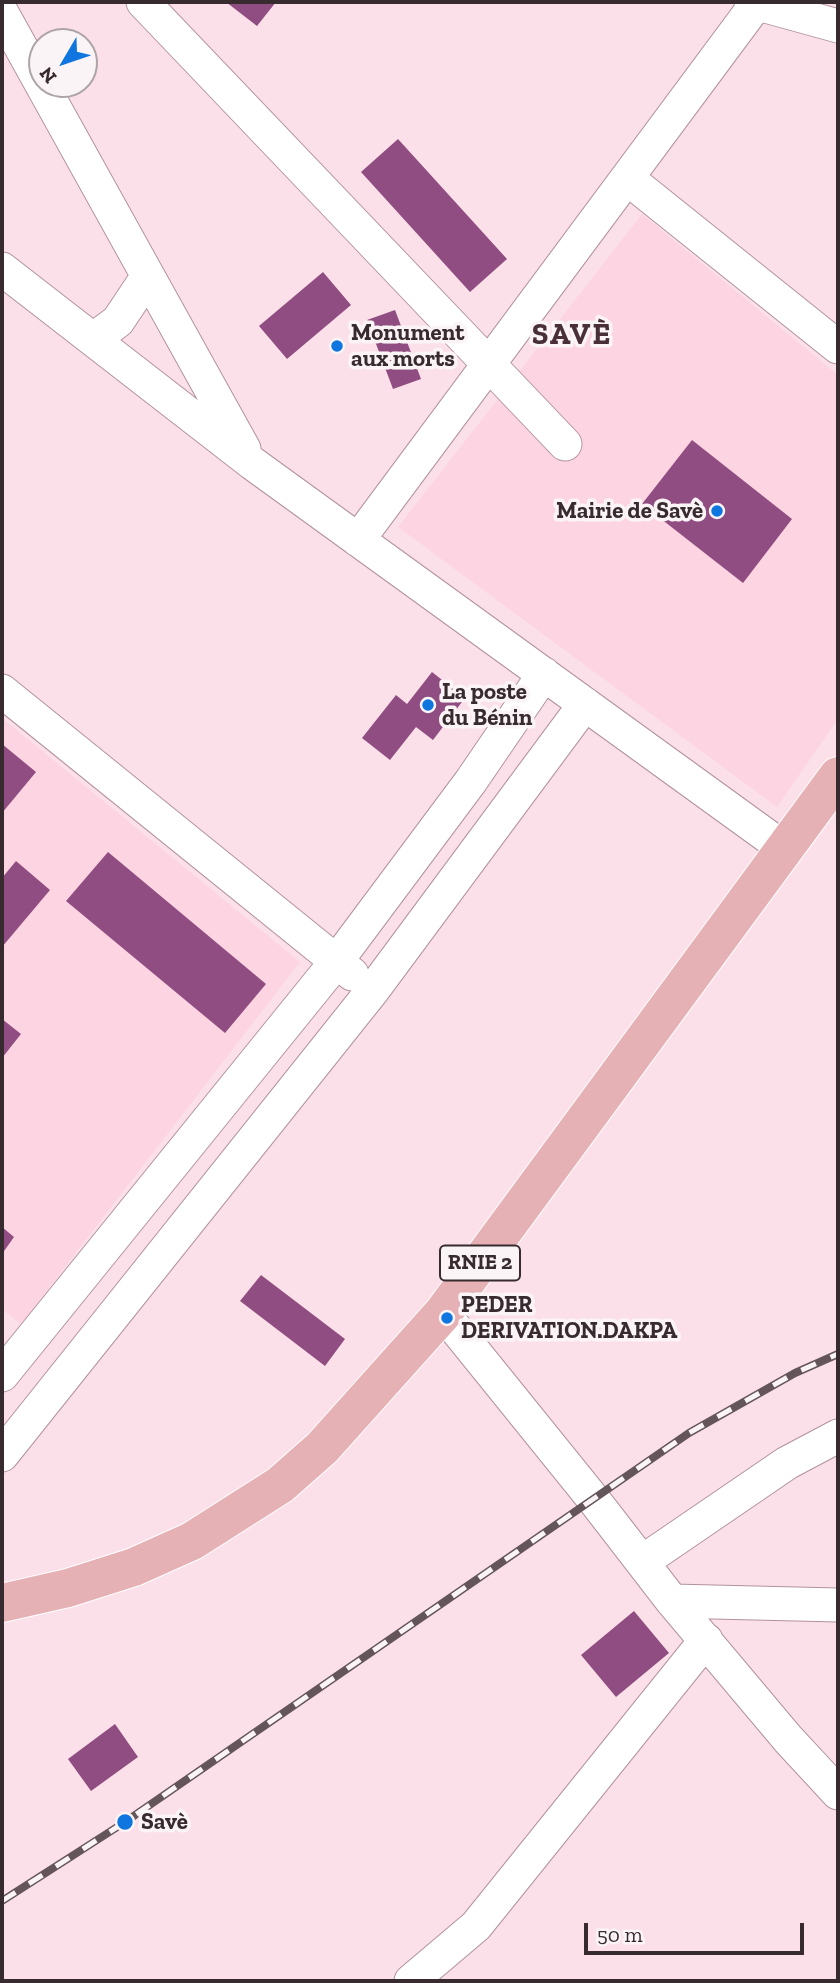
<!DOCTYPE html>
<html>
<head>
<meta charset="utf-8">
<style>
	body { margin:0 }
	#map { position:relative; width:840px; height:1983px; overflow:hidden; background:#fbe0e9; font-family:"Zilla Slab",serif }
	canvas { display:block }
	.frame { position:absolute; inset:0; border:4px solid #372b2f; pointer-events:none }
	.north { position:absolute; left:28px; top:28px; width:70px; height:70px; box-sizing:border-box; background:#fbf4f6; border:2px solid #ada4a6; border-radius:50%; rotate:231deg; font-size:19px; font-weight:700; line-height:28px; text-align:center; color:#372b2f }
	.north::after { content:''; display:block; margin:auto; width:24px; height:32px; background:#0e76de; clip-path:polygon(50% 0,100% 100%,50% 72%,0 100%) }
	.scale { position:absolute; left:584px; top:1923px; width:220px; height:32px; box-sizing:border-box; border:4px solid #372b2f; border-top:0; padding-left:9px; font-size:21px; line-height:24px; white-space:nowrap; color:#372b2f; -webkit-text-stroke:5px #fbf4f6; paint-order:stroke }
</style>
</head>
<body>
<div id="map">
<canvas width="840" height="1983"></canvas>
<div class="frame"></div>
<div class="north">N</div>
<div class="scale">50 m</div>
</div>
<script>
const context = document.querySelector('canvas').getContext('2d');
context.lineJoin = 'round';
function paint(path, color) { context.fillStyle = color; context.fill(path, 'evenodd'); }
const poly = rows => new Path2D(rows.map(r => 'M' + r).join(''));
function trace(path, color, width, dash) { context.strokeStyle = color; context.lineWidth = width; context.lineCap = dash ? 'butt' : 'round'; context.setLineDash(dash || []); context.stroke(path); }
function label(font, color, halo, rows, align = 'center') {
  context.font = font + ' "Zilla Slab",serif'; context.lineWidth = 7; context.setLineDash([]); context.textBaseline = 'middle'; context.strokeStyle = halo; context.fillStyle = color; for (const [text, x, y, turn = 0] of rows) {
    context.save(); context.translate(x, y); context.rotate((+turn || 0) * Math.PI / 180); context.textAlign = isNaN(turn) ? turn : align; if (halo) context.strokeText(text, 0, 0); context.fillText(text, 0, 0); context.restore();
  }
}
paint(poly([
	[642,214,838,375,838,719,777,807,398,527],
	[2,718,300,962,21,1324,2,1309]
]), '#fdd4e2');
paint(poly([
	[226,2,276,2,257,26],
	[398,139,507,259,470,292,361,172],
	[323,272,351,305,287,359,259,326],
	[395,310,421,379,393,389,367,320],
	[692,440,792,519,743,583,642,504],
	[432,672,465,698,433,740,416,727,390,760,362,738,396,695,407,704],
	[2,744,36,772,2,813],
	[108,852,266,984,225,1033,66,901],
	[16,861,50,890,2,947,2,878],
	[2,1019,21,1034,2,1058],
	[2,1227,14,1237,2,1254],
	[261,1275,345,1339,325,1366,240,1301],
	[634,1611,669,1653,616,1697,581,1655],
	[115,1724,138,1757,91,1791,68,1759]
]), '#904d81');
const minor = poly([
	[143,2,565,444],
	[751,2,838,26],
	[2,13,244,449],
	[627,178,838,347],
	[2,269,252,463,785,849],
	[94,339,118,321,148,276],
	[358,540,757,3],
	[2,691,352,974],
	[443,1313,594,1500,672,1601,788,1739,838,1793],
	[2,1375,336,962,471,781,544,674],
	[2,1455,373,990,585,704],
	[642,1562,787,1463,838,1436],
	[672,1601,838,1605],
	[411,1981,476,1926,706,1640]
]);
const major = poly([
	[2,1603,68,1588,134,1567,192,1541,280,1485,322,1448,443,1313,838,776]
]);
trace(minor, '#b2939d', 35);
trace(major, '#fff', 40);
trace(minor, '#fff', 33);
trace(major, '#e6b1b5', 38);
const rail = poly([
	[2,1901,125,1822,689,1433,795,1373,838,1354]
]);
trace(rail, '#64555a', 8);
trace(rail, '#fbf4f6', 5, [16]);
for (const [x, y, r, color] of [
	[337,346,7,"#0e76de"],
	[717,511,7,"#0e76de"],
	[428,705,7,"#0e76de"],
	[447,1318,7,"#0e76de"],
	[125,1822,9,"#0e76de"]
]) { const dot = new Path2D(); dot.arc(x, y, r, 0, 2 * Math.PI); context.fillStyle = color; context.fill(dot); trace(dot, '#fbf4f6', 2.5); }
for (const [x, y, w] of [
	[480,1263,80]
]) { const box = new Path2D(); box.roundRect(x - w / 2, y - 17.5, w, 35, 5); context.fillStyle = '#fbf4f6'; context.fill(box); trace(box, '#372b2f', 2); }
label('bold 21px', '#372b2f', null, [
	["RNIE 2",480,1263]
]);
label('bold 23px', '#372b2f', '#fbf4f6', [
	["Monument",351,333],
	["aux morts",351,359],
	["Mairie de Savè",703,511,"right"],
	["La poste",442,692],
	["du Bénin",442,718],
	["PEDER",461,1305],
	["DERIVATION.DAKPA",461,1331],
	["Savè",141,1822]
], 'left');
context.letterSpacing = '2px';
label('bold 30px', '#482f38', '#fbf4f6', [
	["SAVÈ",572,335]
]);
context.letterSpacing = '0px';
</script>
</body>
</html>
